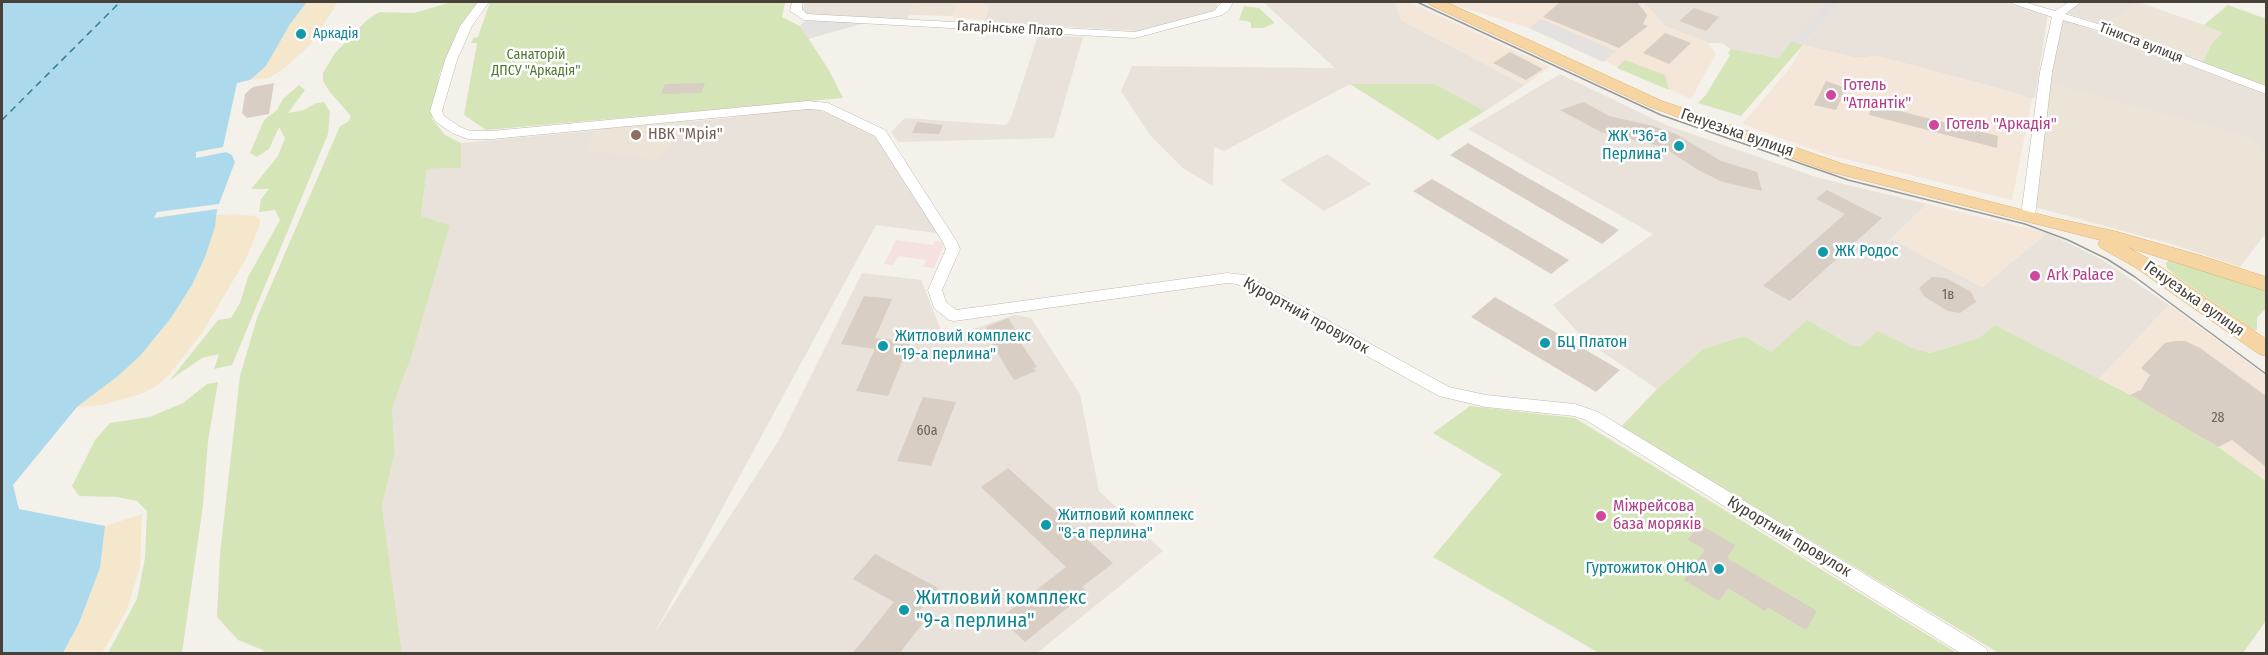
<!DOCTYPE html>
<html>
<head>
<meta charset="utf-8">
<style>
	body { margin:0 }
	#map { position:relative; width:2268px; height:655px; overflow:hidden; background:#f4f1eb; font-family:"Fira Sans Condensed",sans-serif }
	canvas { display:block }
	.frame { position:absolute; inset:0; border:3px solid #484139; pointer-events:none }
</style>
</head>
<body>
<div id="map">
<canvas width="2268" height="655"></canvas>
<div class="frame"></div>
</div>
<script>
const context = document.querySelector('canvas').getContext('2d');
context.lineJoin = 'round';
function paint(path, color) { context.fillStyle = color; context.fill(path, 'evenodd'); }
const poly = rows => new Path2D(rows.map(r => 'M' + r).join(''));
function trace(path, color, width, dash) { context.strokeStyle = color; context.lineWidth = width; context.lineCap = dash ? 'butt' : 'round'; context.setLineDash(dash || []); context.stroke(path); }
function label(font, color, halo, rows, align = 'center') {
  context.font = font + ' "Fira Sans Condensed",sans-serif'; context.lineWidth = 5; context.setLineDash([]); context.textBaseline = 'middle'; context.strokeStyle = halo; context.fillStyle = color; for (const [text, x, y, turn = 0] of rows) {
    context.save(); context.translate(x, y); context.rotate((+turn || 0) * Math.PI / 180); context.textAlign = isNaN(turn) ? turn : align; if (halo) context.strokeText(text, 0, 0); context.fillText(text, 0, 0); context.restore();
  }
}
paint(poly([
	[805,2,913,2,907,21,806,16,803,9],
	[980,2,1217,2,1217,10,1138,31,984,22,989,6],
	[1263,2,1395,2,1401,20,1525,85,1485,111,1435,84,1350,84,1224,151,1214,147,1213,186,1184,169,1150,135,1121,91,1132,66,1335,68],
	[1643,2,1827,2,1778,58,1731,49,1722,43,1708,43,1665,26],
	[1841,2,2002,2,2048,14,2035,97,2032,99,2012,92,1877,56,1856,58,1803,45],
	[2080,2,2138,2,2105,25,2065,13],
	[2057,17,2266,94,2266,154,2049,83],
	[1038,35,1083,37,1054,138,898,142,891,132,905,118,1006,125,1011,118],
	[1560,74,1666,125,1819,178,1927,204,1877,253,1892,239,1982,287,2047,233,2101,259,2169,305,2099,379,1995,325,1979,338,1930,353,1913,348,1877,332,1861,346,1853,346,1807,320,1771,352,1744,336,1703,349,1657,389,1586,341,1553,305,1653,234,1468,129],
	[785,109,816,109,836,117,867,124,943,234,876,225,654,634,779,440,862,273,921,280,941,330,953,336,1014,315,1031,318,1080,394,1099,491,1163,551,1037,653,402,653,382,506,395,452,392,409,412,355,450,225,421,216,427,169,461,168,461,143,728,118],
	[1327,154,1371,184,1324,211,1280,180]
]), '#e8e2da');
paint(poly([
	[958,2,980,2,989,6,985,20,953,18],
	[1395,2,1409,2,1550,67,1525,85,1401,20],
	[1445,2,1643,2,1665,26,1708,43,1716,54,1691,99,1529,28],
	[1803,45,1856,58,1877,56,2012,92,2032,99,2012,200,1825,154,1742,124,1790,68],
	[1927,204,2047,233,1982,287,1892,239],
	[2169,305,2266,376,2266,481,2218,447,2099,379]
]), '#f4e6d9');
paint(poly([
	[913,2,958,2,953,16,909,15],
	[2138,2,2204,25,2228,5,2266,19,2266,87,2105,25],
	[2049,83,2252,137,2260,151,2266,154,2266,233,2240,267,2175,245,2035,207],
	[689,121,659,160,585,150,597,129]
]), '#ece4d6');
paint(poly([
	[896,240,933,245,935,241,945,242,934,268,923,267,926,260,898,256,893,265,884,264]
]), '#f4e1e0');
paint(poly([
	[452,2,480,2,440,72,432,119,445,135,461,143,461,168,427,169,421,216,450,225,412,355,392,409,395,452,382,506,402,653,264,653,263,650,238,640,217,617,220,554,240,376,257,318,340,126,348,122,351,116,329,91,323,81,323,73,335,53,367,20,379,12,414,13],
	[490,2,785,2,782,17,800,26,829,70,843,98,486,130,464,115,477,43,471,43,473,38,478,37],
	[2228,5,2266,19,2266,87,2203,62,2213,42,2223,33,2204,25],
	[1244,6,1259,8,1275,23,1263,28,1251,28,1251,22,1239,20],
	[1792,41,1803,45,1741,116,1698,103,1706,95,1730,55,1728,53,1731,49,1778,58],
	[1625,60,1665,75,1669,90,1617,68],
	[1350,84,1435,84,1485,111,1438,140],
	[299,85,305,90,288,113,304,110,316,103,324,102,330,112,328,134,232,365,214,369,219,354,202,358,170,380,218,320,231,318,240,303,248,277,280,220,275,210,259,212,261,199,269,189,251,189,278,156,285,138,279,127,269,149,257,157,250,153,264,120,277,110,283,99],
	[2169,260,2211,268,2266,291,2266,308,2257,318,2257,330,2254,330,2176,276,2167,268,2166,263],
	[1807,320,1853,346,1861,346,1877,331,1913,348,1930,353,1979,338,1995,325,2130,395,2218,447,2266,481,2266,623,2265,622,2243,653,1999,653,1621,427,1657,389,1703,349,1744,336,1771,352],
	[218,382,208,441,203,505,182,653,108,653,137,599,145,558,147,511,137,501,117,497,79,496,72,486,95,440,110,423,150,417,183,403,207,384],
	[1470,406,1575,418,1957,653,1599,653,1433,557,1502,474,1433,433]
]), '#d5e5b8');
paint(poly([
	[307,2,338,2,311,44,286,67,269,78,250,80,266,65,290,24],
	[235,214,255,216,260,219,260,224,246,259,202,333,169,375,155,387,141,394,102,405,77,407,118,376,140,356,171,318,192,285,205,257,217,215],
	[142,514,140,567,127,610,102,653,63,654,79,623,100,568,105,526]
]), '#f5e7cb');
paint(poly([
	[1827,2,1841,2,1803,45,1792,41],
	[1541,19,1616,51,1603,62,1529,28],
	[813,20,864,23,808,39,800,26,803,22]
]), '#e4e1df');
paint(poly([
	[2,2,307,2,290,24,266,66,250,80,237,83,223,147,196,152,196,158,226,152,232,155,235,162,217,209,215,227,205,257,192,285,171,318,140,356,118,376,77,407,13,485,19,509,105,526,100,568,79,623,63,653,2,653]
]), '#add9ec');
paint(poly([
	[219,204,217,209,154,218,157,212]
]), '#f4f1eb');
trace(poly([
	[2,120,120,2]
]), '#367d9d', 1.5, [7, 5]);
paint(poly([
	[1560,2,1637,2,1647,15,1643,24,1648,26,1619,48,1543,17],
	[1694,8,1719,17,1706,31,1679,21],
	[1665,33,1691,43,1669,64,1643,53],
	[1510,52,1543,69,1526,80,1493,63],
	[1826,81,1846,88,1836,110,1814,105],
	[274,83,269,114,247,118,242,113,245,94,253,87],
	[705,83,701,93,661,94,665,84],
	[1584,102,1609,116,1653,126,1676,134,1721,161,1757,172,1762,191,1723,182,1698,170,1663,147,1601,132,1560,110],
	[1872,104,1998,136,1997,148,1869,115],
	[917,122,943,125,939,134,912,133],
	[1468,143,1516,171,1619,230,1602,244,1450,155],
	[1432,179,1478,206,1569,260,1551,274,1413,191],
	[1827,190,1882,218,1790,301,1763,286,1845,214,1816,199],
	[1932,277,1946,278,1971,292,1976,302,1960,313,1948,311,1925,297,1919,288],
	[864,296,892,299,875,338,910,342,888,396,856,391,875,349,841,344],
	[1495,297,1620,370,1596,392,1471,317],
	[1008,318,1017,332,1014,333,1037,367,1034,368,1036,371,1014,380,990,341,994,339,986,327],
	[2174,341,2185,341,2200,348,2266,396,2266,467,2232,440,2218,447,2130,395,2141,390,2150,375,2141,368,2165,343],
	[923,397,956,402,931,466,897,461],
	[1008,468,1113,563,1082,587,1087,592,1025,642,1000,618,1066,567,981,487],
	[1699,524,1735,545,1727,558,1817,611,1806,630,1767,607,1765,611,1728,588,1719,601,1684,580,1705,550,1688,540],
	[875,554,938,588,914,618,923,623,899,654,852,654,894,602,853,579]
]), '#d8cec4');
const minor = poly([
	[478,2,489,2,472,26,457,60,442,111,444,116,460,127,470,131,492,131,808,101,828,103,885,130,957,242,960,249,942,290,946,302,956,310,1227,273,1245,275,1449,387,1486,395,1575,404,1598,412,1986,648,1988,654,1962,654,1586,420,1574,416,1486,407,1439,396,1237,284,1227,283,954,321,949,320,934,308,928,290,946,249,943,242,875,136,822,110,808,109,492,139,468,139,452,133,435,121,430,111,445,60,460,26,478,2],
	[792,2,802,2,802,10,807,14,1135,32,1214,11,1222,2,1233,2,1229,10,1222,15,1135,38,804,20,790,11,792,2],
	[2008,2,2024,2,2055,11,2069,2,2081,2,2065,14,2108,27,2266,86,2266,94,2100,31,2063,20,2052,72,2035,216,2028,221,2023,219,2021,216,2040,72,2052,17,2008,2]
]);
const major = poly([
	[1428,2,1446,2,1662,101,1843,164,2054,218,2114,231,2202,256,2266,277,2266,291,2127,247,2149,259,2266,339,2266,356,2259,354,2135,267,2101,248,2098,244,2100,240,1831,172,1650,107,1430,5,1428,2]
]);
trace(minor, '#bfb7ae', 1);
trace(major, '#dbb072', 1);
paint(minor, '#fff');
paint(major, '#f7d5a2');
trace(poly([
	[1417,2,1661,115,1848,180,2025,224,2068,240,2107,259,2135,277,2266,374]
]), '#999', 1.5);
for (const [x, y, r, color] of [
	[301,34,6,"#0f9aa8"],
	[1831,95,6,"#d1479c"],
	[1934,125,6,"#d1479c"],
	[636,135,6,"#8d6e63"],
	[1679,146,6,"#0f9aa8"],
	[1823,252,6,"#0f9aa8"],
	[2035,276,6,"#d1479c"],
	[1545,343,6,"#0f9aa8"],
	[883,346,6,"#0f9aa8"],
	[1601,516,6,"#d1479c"],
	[1046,525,6,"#0f9aa8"],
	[1719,569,6,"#0f9aa8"],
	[904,610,6,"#0f9aa8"]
]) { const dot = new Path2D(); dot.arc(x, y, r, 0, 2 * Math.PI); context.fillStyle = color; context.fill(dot); trace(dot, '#fff', 2); }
label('14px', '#484139', '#fff', [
	["Гагарінське Плато",1010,29,3],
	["Тіниста вулиця",2141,43,21]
]);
label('14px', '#0d838f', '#fff', [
	["Аркадія",313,34]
], 'left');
label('14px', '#527630', '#fff', [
	["Санаторій",536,55],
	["ДПСУ \"Аркадія\"",536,71]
]);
label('14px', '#6c645c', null, [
	["1в",1948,295],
	["28",2218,418],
	["60а",927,431]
]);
label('16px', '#b23c85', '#fff', [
	["Готель",1843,86],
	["\"Атлантік\"",1843,104],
	["Готель \"Аркадія\"",1946,125],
	["Ark Palace",2047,276],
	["Міжрейсова",1613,507],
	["база моряків",1613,525]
], 'left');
label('16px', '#484139', '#fff', [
	["Генуезька вулиця",1737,133,19],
	["Генуезька вулиця",2194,299,35],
	["Курортний провулок",1306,316,29],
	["Курортний провулок",1789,537,31]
]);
label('16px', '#785e54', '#fff', [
	["НВК \"Мрія\"",648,135]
], 'left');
label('16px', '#0d838f', '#fff', [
	["ЖК \"36-а",1667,137,"right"],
	["Перлина\"",1667,155,"right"],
	["ЖК Родос",1835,252],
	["Житловий комплекс",895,337],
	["\"19-а перлина\"",895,355],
	["БЦ Платон",1557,343],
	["Житловий комплекс",1058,516],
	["\"8-а перлина\"",1058,534],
	["Гуртожиток ОНЮА",1707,569,"right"]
], 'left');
label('20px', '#0d838f', '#fff', [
	["Житловий комплекс",916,598],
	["\"9-а перлина\"",916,621]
], 'left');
</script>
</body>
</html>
